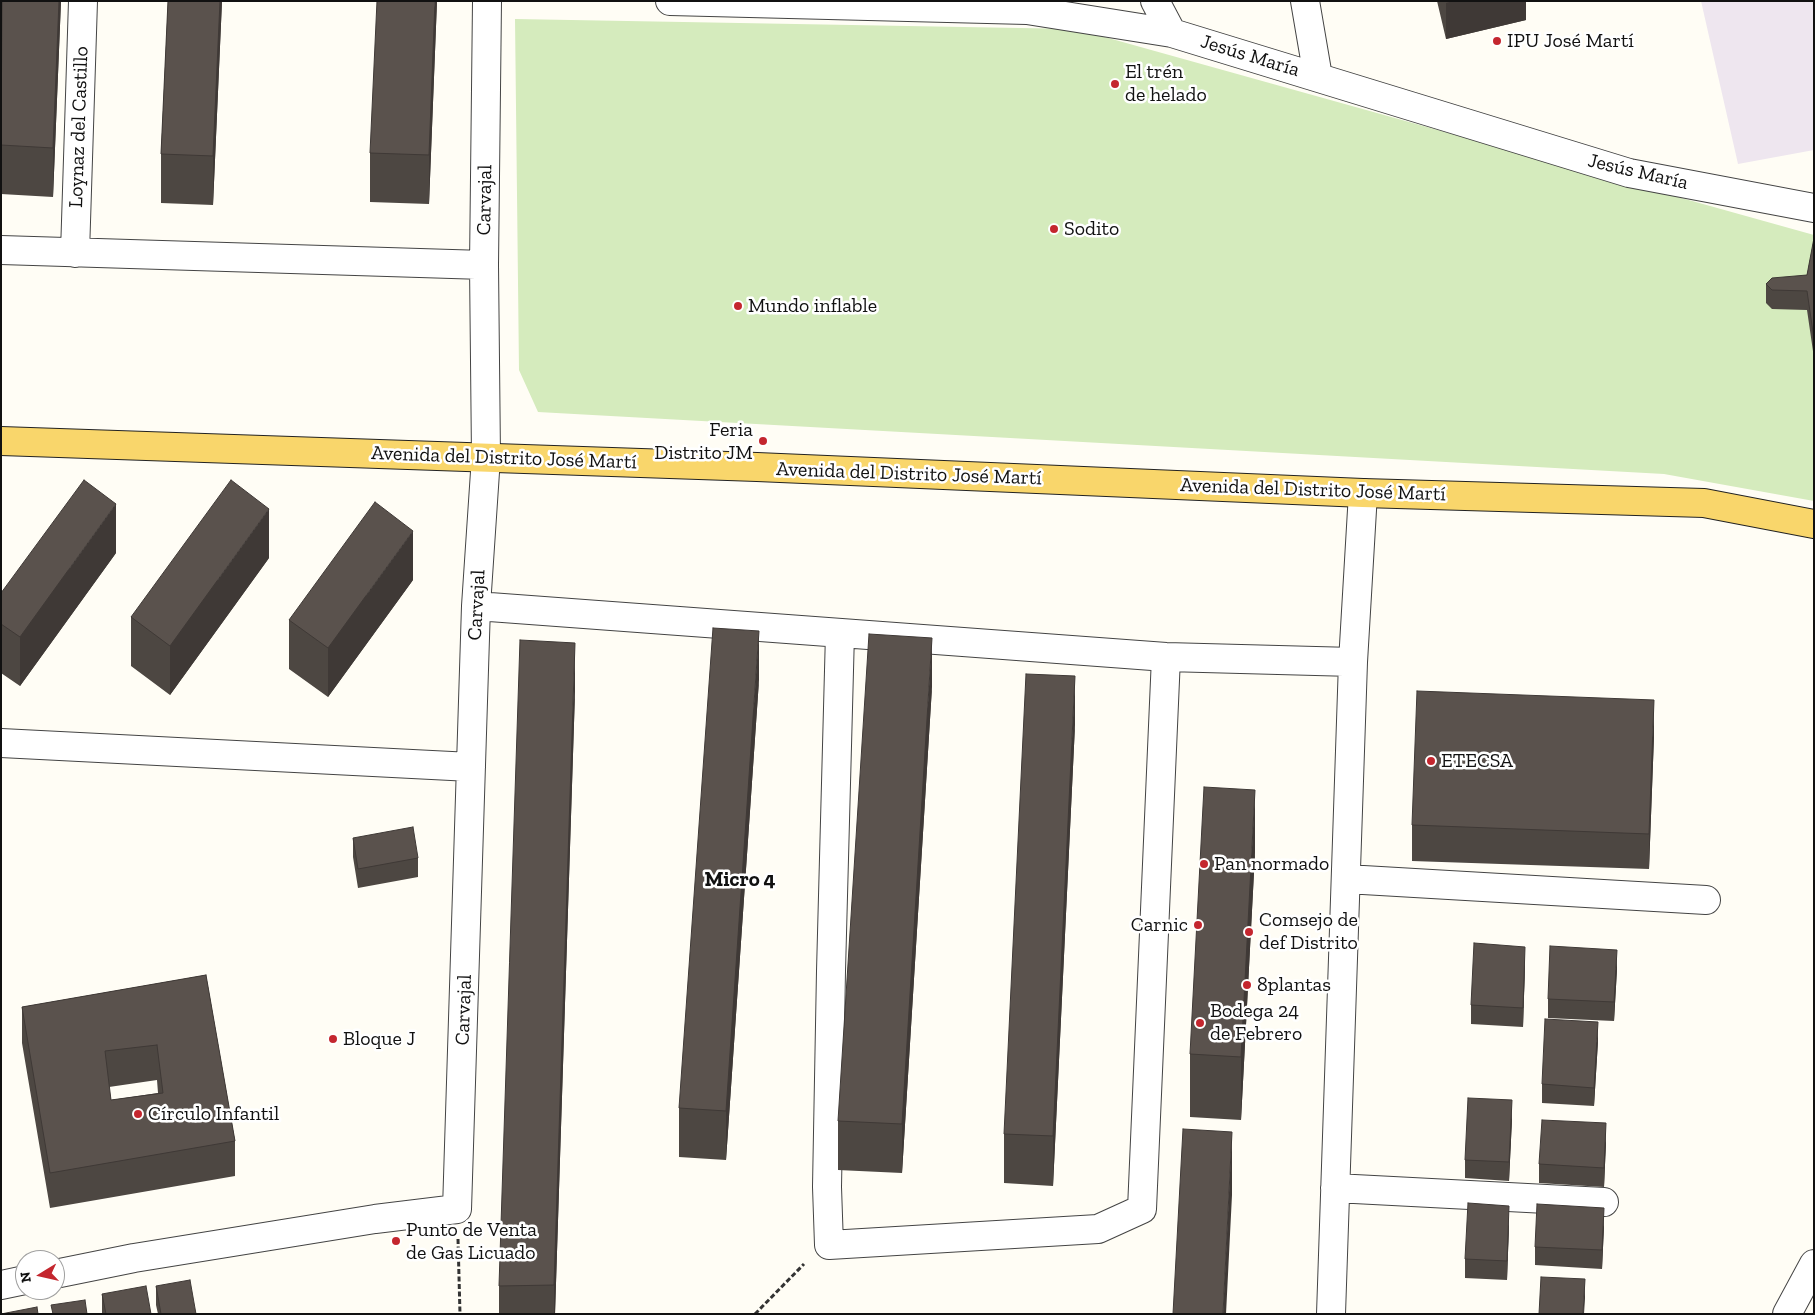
<!DOCTYPE html>
<html>
<head>
<meta charset="utf-8">
<style>
	body { margin:0 }
	#map { position:relative; width:1815px; height:1315px; overflow:hidden; background:#fffdf5; font-family:"Zilla Slab",serif }
	canvas { display:block }
	.frame { position:absolute; inset:0; border:2px solid #111; pointer-events:none }
	.north { position:absolute; left:15px; top:1250px; width:50px; height:50px; box-sizing:border-box; background:#fff; border:1px solid #a0a0a0; border-radius:50%; rotate:261deg; font-size:14px; font-weight:700; line-height:20px; text-align:center; color:#111 }
	.north::after { content:''; display:block; margin:auto; width:18px; height:22px; background:#c4262e; clip-path:polygon(50% 0,100% 100%,50% 72%,0 100%) }
</style>
</head>
<body>
<div id="map">
<canvas width="1815" height="1315"></canvas>
<div class="frame"></div>
<div class="north">N</div>
</div>
<script>
const context = document.querySelector('canvas').getContext('2d');
context.lineJoin = 'round';
function paint(path, color) { context.fillStyle = color; context.fill(path, 'evenodd'); }
const poly = rows => new Path2D(rows.map(r => 'M' + r).join(''));
function trace(path, color, width, dash) { context.strokeStyle = color; context.lineWidth = width; context.lineCap = dash ? 'butt' : 'round'; context.setLineDash(dash || []); context.stroke(path); }
function label(font, color, halo, rows, align = 'center') {
  context.font = font + ' "Zilla Slab",serif'; context.lineWidth = 5; context.setLineDash([]); context.textBaseline = 'middle'; context.strokeStyle = halo; context.fillStyle = color; for (const [text, x, y, turn = 0] of rows) {
    context.save(); context.translate(x, y); context.rotate((+turn || 0) * Math.PI / 180); context.textAlign = isNaN(turn) ? turn : align; if (halo) context.strokeText(text, 0, 0); context.fillText(text, 0, 0); context.restore();
  }
}
paint(poly([
	[1701,1,1814,1,1814,150,1738,164]
]), '#eee6ef');
paint(poly([
	[515,19,1076,29,1814,235,1814,501,1664,474,538,412,519,370]
]), '#d5ebbd');
const minor = poly([
	[670,1,1027,10,1172,33,1629,173,1814,208],
	[1155,1,1172,33],
	[1305,1,1318,77],
	[1,250,484,265],
	[75,253,83,1],
	[476,606,1166,657,1353,662],
	[840,633,831,971,827,1187,829,1245,1098,1229,1142,1209,1166,657],
	[1,743,471,767],
	[1346,879,1706,900],
	[1335,1188,1604,1202],
	[55,1274,134,1258,375,1219,457,1209,476,606,486,457,484,265,487,1],
	[1,1285,25,1280],
	[1331,1314,1353,662,1363,493],
	[1787,1314,1814,1264]
]);
const major = poly([
	[1,441,757,467,1363,493,1704,503,1814,524]
]);
trace(minor, '#444', 30);
trace(major, '#222', 30);
trace(poly([
	[458,1239,460,1314],
	[755,1314,804,1264]
]), '#333', 3, [5, 2.5]);
trace(minor, '#fff', 28);
trace(major, '#f9d66b', 28);
paint(poly([
	[2,1,61,1,53,197,1,194],
	[168,1,222,1,213,205,161,203,161,154],
	[437,1,429,204,370,202,370,153],
	[1437,1,1526,1,1526,20,1446,39],
	[1814,238,1814,358,1807,310,1772,309,1766,303,1766,284,1807,275],
	[116,553,20,686,1,673,1,593],
	[269,558,170,695,131,666,131,617],
	[413,580,328,697,289,669,289,620],
	[759,680,726,1160,679,1157,679,1108],
	[932,687,902,1173,838,1170,838,1121],
	[575,692,555,1314,499,1314,499,1286],
	[1075,725,1053,1186,1004,1183,1004,1134],
	[1654,736,1649,869,1412,861,1412,825],
	[353,838,418,858,418,877,358,888,353,857],
	[1255,853,1241,1120,1190,1117,1190,1054],
	[1525,965,1523,1027,1471,1024,1471,1005],
	[1617,969,1614,1021,1548,1018,1548,999],
	[206,975,235,1141,235,1176,50,1208,22,1043,22,1007],
	[157,1080,158,1093,111,1100,109,1087],
	[1598,1041,1594,1106,1542,1103,1542,1084],
	[1512,1119,1509,1181,1465,1178,1465,1160],
	[1606,1142,1604,1187,1539,1183,1539,1164],
	[1509,1225,1507,1280,1465,1278,1465,1259],
	[1604,1226,1602,1269,1535,1265,1535,1247],
	[156,1286,196,1314,158,1314,156,1305],
	[102,1294,151,1314,102,1314]
]), '#4d4742');
paint(poly([
	[59,1,61,1,53,197,53,148],
	[220,1,222,1,213,205,213,156],
	[435,1,437,1,429,204,429,155],
	[1453,1,1526,1,1526,20,1446,39,1446,3],
	[116,504,116,553,20,686,20,637],
	[269,509,269,558,170,695,170,646],
	[413,531,413,580,328,697,328,648],
	[759,631,759,680,726,1160,726,1111],
	[932,638,932,687,902,1173,902,1124],
	[575,643,575,692,555,1314,554,1314,554,1285],
	[1075,676,1075,725,1053,1186,1053,1136],
	[1654,700,1654,736,1649,869,1649,834],
	[1255,790,1255,853,1241,1120,1241,1057],
	[1525,947,1525,965,1523,1027,1523,1008],
	[1617,950,1617,969,1614,1021,1614,1002],
	[1598,1022,1598,1041,1594,1106,1594,1088],
	[1512,1100,1512,1119,1509,1181,1509,1162],
	[1606,1123,1606,1142,1604,1187,1604,1168],
	[1232,1132,1232,1195,1226,1314,1223,1314],
	[1509,1206,1509,1225,1507,1280,1507,1261],
	[1604,1208,1604,1226,1602,1269,1602,1250],
	[1585,1279,1585,1298,1584,1314,1583,1314]
]), '#3f3936');
const building = poly([
	[2,1,59,1,53,148,1,145,2,1],
	[168,1,220,1,213,156,161,154,168,1],
	[377,1,435,1,429,155,370,153,377,1],
	[1814,238,1814,339,1807,291,1772,290,1766,284,1772,278,1807,275,1814,238],
	[84,480,116,504,20,637,1,624,1,593,84,480],
	[231,480,269,509,170,646,131,617,231,480],
	[375,502,413,531,328,648,289,620,375,502],
	[713,628,759,631,726,1111,679,1108,713,628],
	[869,634,932,638,902,1124,838,1121,869,634],
	[520,640,575,643,554,1285,499,1286,520,640],
	[1026,674,1075,676,1053,1136,1004,1134,1026,674],
	[1417,691,1654,700,1649,834,1412,825,1417,691],
	[1204,787,1255,790,1241,1057,1190,1054,1204,787],
	[413,827,418,858,358,869,353,838,413,827],
	[1474,943,1525,947,1523,1008,1471,1005,1474,943],
	[1550,946,1617,950,1614,1002,1548,999,1550,946],
	[206,975,235,1141,50,1173,22,1007,206,975],
	[157,1045,163,1093,111,1100,105,1051,157,1045],
	[1545,1019,1598,1022,1594,1088,1542,1084,1545,1019],
	[1468,1098,1512,1100,1509,1162,1465,1160,1468,1098],
	[1542,1120,1606,1123,1604,1168,1539,1164,1542,1120],
	[1183,1129,1232,1132,1223,1314,1173,1314,1183,1129],
	[1468,1203,1509,1206,1507,1261,1465,1259,1468,1203],
	[1537,1204,1604,1208,1602,1250,1535,1247,1537,1204],
	[1541,1277,1585,1279,1583,1314,1539,1314,1541,1277],
	[190,1280,196,1314,161,1314,156,1286,190,1280],
	[146,1286,151,1314,106,1314,102,1294,146,1286],
	[85,1300,87,1314,53,1314,51,1305,85,1300],
	[37,1307,38,1314,1,1314,37,1307]
]);
paint(building, '#5a524d');
trace(building, '#3f3936', 1);
for (const [x, y, r, color] of [
	[1497,41,5,"#c4262e"],
	[1115,84,5,"#c4262e"],
	[1054,229,5,"#c4262e"],
	[738,306,5,"#c4262e"],
	[763,441,5,"#c4262e"],
	[1431,761,5,"#c4262e"],
	[1204,864,5,"#c4262e"],
	[1198,925,5,"#c4262e"],
	[1249,932,5,"#c4262e"],
	[1247,985,5,"#c4262e"],
	[1200,1023,5,"#c4262e"],
	[333,1039,5,"#c4262e"],
	[138,1114,5,"#c4262e"],
	[396,1241,5,"#c4262e"]
]) { const dot = new Path2D(); dot.arc(x, y, r, 0, 2 * Math.PI); context.fillStyle = color; context.fill(dot); trace(dot, '#fff', 2); }
label('20px', '#111', '#fff', [
	["IPU José Martí",1507,41],
	["El trén",1125,72],
	["de helado",1125,95],
	["Sodito",1064,229],
	["Mundo inflable",748,306],
	["Feria",753,430,"right"],
	["Distrito JM",753,453,"right"],
	["ETECSA",1441,761],
	["Pan normado",1214,864],
	["Comsejo de",1259,920],
	["def Distrito",1259,943],
	["Carnic",1188,925,"right"],
	["8plantas",1257,985],
	["Bodega 24",1210,1011],
	["de Febrero",1210,1034],
	["Bloque J",343,1039],
	["Círculo Infantil",148,1114],
	["Punto de Venta",406,1230],
	["de Gas Licuado",406,1253]
], 'left');
label('20px', '#111', '#fff', [
	["Jesús María",1250,56,17],
	["Loynaz del Castillo",79,127,-88],
	["Jesús María",1638,172,13],
	["Carvajal",485,200,-89],
	["Avenida del Distrito José Martí",504,458,2],
	["Avenida del Distrito José Martí",909,474,2],
	["Avenida del Distrito José Martí",1313,490,2],
	["Carvajal",477,605,-87],
	["Carvajal",464,1010,-88]
]);
label('bold 21px', '#111', '#fff', [
	["Micro 4",740,880]
]);
</script>
</body>
</html>
